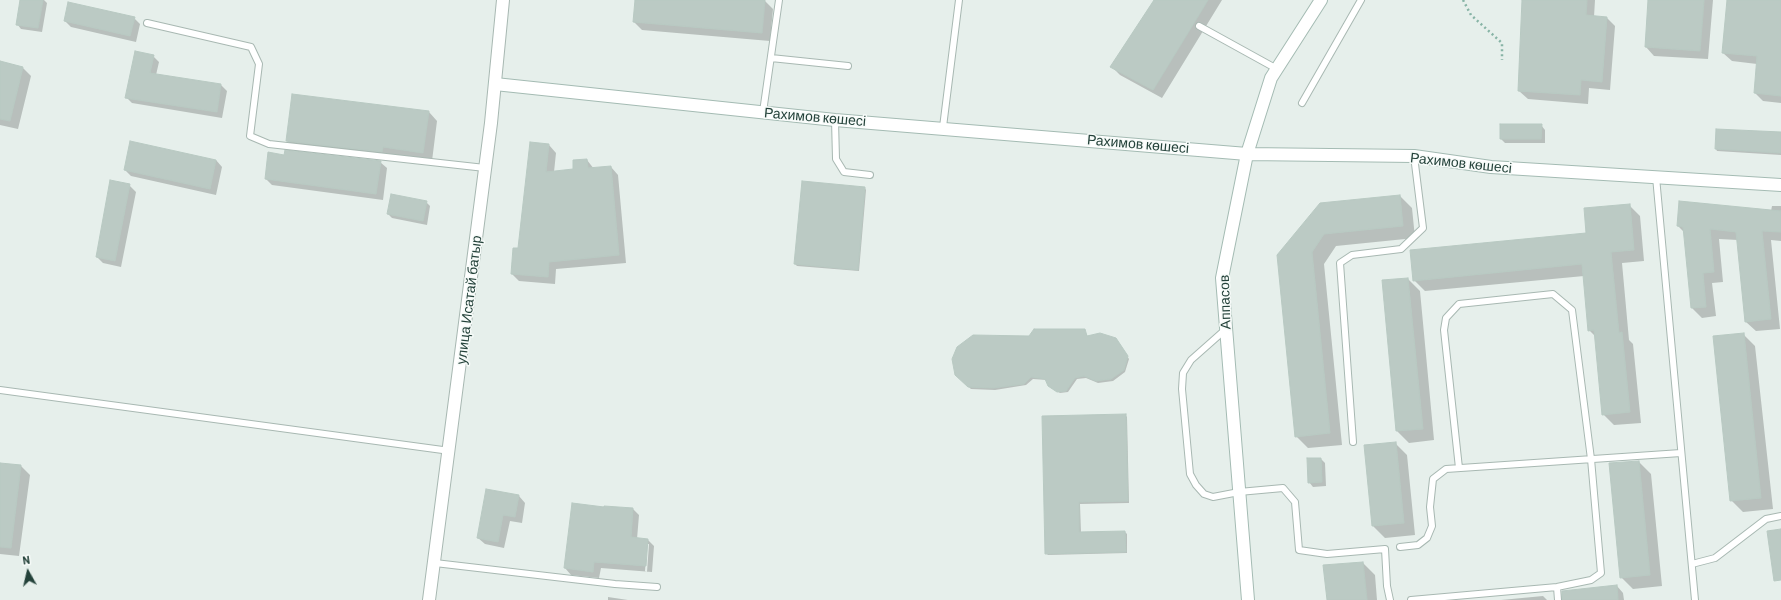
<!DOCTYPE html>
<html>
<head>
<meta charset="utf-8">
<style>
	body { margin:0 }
	#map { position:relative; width:1781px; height:600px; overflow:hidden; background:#e6efeb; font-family:Barlow,sans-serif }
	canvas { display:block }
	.north { position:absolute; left:8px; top:552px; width:40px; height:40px; -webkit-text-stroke:3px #f7fbf9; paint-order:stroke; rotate:352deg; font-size:11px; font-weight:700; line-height:16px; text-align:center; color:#24423a }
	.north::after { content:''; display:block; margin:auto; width:14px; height:18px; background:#24423a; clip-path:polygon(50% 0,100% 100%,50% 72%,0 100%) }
</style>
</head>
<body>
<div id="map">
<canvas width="1781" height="600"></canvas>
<div class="north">N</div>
</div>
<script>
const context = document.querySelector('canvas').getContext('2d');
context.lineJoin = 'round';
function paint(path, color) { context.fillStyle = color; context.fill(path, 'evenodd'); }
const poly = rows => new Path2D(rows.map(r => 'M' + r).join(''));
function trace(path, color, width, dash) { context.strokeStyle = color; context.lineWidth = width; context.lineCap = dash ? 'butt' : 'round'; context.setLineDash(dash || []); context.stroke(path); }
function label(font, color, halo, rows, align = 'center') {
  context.font = font + ' Barlow,sans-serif'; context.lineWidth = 3; context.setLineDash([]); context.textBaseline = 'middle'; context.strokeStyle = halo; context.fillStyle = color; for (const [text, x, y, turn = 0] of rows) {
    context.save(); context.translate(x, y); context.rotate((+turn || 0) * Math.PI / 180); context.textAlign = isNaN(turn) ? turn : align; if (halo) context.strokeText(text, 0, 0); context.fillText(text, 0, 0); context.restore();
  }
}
paint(poly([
	[21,0,44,0,47,3,42,32,21,29,17,24],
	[636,0,764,0,773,9,770,41,642,30,634,22],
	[1155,0,1222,0,1162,98,1120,75,1112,67],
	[1523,0,1595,0,1594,17,1607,18,1615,26,1610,90,1589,88,1588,104,1528,99,1519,91],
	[1649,0,1713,0,1708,59,1654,56,1646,47],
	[1728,0,1781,0,1781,103,1763,101,1755,93,1757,64,1732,61,1723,53],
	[134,18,140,24,136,42,71,27,65,21],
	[153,56,159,62,156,75,221,85,227,91,222,118,132,103,126,97],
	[0,62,23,68,31,76,18,129,0,125],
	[429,112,437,121,432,161,296,150,287,141],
	[1541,125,1545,130,1545,143,1505,143,1501,139],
	[1781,134,1781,155,1717,151,1716,149],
	[549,145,556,153,554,172,574,170,587,160,594,169,611,167,618,175,626,263,556,269,555,284,519,281,512,274],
	[285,156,380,162,387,168,383,200,272,185,266,179],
	[216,160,222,167,216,195,131,176,125,170],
	[129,185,136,192,121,267,103,263,97,257],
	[865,188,866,190,859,271,797,266,795,264],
	[1400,196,1412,208,1415,238,1336,246,1324,264,1342,445,1308,448,1296,436,1278,255],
	[426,202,430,206,427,225,392,218,388,214],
	[1629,205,1640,216,1644,261,1622,263,1629,340,1633,344,1641,423,1614,425,1603,414,1596,337,1589,330,1584,276,1425,291,1414,280,1587,233],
	[1772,206,1781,206,1781,241,1771,240,1780,329,1756,331,1746,322,1738,240,1719,239,1723,282,1712,283,1716,316,1702,318,1692,308,1685,233,1678,226,1771,211],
	[1408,279,1420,291,1434,440,1409,443,1397,431],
	[1084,330,1088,337,1117,341,1129,359,1125,372,1113,381,1098,383,1086,378,1077,379,1068,392,1060,393,1052,388,1047,380,1033,379,1026,385,995,390,971,389,956,375,1030,337],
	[1743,334,1755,346,1773,509,1743,512,1731,500],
	[1125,415,1127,417,1129,503,1080,504,1081,533,1125,532,1127,534,1127,553,1048,555,1046,553],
	[1395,443,1407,455,1415,535,1385,538,1373,526,1365,446],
	[1321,459,1325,463,1326,486,1313,487,1309,482],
	[1639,462,1651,474,1662,586,1633,589,1621,577],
	[0,464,21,466,30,475,19,556,0,554],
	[487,491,519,496,525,503,522,523,510,521,504,548,485,544,478,538],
	[605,509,633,509,639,515,637,539,648,540,654,546,652,572,601,568,599,578,571,575,565,568],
	[647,544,649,544,647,572,645,571],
	[1363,563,1375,575,1377,600,1328,600],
	[1617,586,1623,593,1624,600,1573,600],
	[1543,596,1547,600,1501,600],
	[608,597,628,600,608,600]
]), '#0003');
const building = poly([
	[20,0,43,0,38,28,16,25,20,0],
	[635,0,765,0,762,33,633,22,635,0],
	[1154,0,1208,0,1153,90,1110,67,1154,0],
	[1522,0,1587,0,1586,15,1607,17,1602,82,1581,80,1580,95,1518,91,1522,0],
	[1648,0,1704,0,1700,51,1645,47,1648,0],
	[1727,0,1781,0,1781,96,1754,93,1757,56,1722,53,1727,0],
	[68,2,135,17,130,36,64,21,68,2],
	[135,51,154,55,150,73,221,84,217,112,125,98,135,51],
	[0,61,23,67,10,121,0,119,0,61],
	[292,94,429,111,423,153,383,147,382,152,286,141,292,94],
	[1500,124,1542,124,1541,139,1500,139,1500,124],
	[1716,129,1781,132,1781,153,1715,149,1716,129],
	[130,141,216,160,210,189,124,170,130,141],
	[530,142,549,144,546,172,573,169,573,160,587,159,588,168,611,166,619,255,549,262,548,277,511,274,513,248,518,248,530,142],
	[285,150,381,161,376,194,265,179,268,152,284,155,285,150],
	[110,180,130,184,115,261,96,257,110,180],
	[802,181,865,187,858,270,794,264,802,181],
	[391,194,427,201,423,221,387,214,391,194],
	[1400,195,1403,226,1324,234,1312,252,1330,433,1295,437,1277,255,1320,203,1400,195],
	[1679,201,1781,211,1781,232,1762,231,1771,319,1745,322,1736,232,1710,229,1714,272,1703,273,1706,307,1691,308,1683,227,1677,226,1679,201],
	[1630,204,1634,250,1611,252,1619,333,1622,332,1630,412,1602,415,1594,330,1588,331,1582,264,1413,281,1410,250,1586,233,1584,208,1630,204],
	[1408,278,1423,429,1396,431,1382,280,1408,278],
	[1034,329,1085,329,1087,336,1100,333,1116,338,1128,356,1124,370,1111,379,1096,381,1084,376,1075,378,1066,391,1057,392,1048,386,1045,379,1031,377,1024,384,993,388,968,387,955,375,952,359,957,347,973,335,1029,336,1034,329],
	[1744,333,1761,498,1730,501,1713,336,1744,333],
	[1126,414,1128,501,1079,502,1079,532,1125,531,1126,552,1045,554,1042,416,1126,414],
	[1396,442,1404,523,1372,526,1364,445,1396,442],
	[1307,458,1321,458,1322,482,1308,483,1307,458],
	[1639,461,1650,575,1620,578,1609,463,1639,461],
	[0,463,21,465,11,548,0,547,0,463],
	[486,489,519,495,515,517,503,515,498,542,477,538,486,489],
	[572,503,604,507,604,506,633,508,631,537,648,539,646,566,594,562,593,572,564,568,572,503],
	[1781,529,1781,580,1774,581,1767,531,1781,529],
	[1363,562,1367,600,1327,600,1323,565,1363,562],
	[1617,585,1618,600,1562,600,1562,591,1617,585]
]);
paint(building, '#bbcac4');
trace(building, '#b8c9c2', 1);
const lane = poly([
	[147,23,251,47,259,64,250,136,269,144,485,168],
	[1199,26,1277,69],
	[771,58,848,66],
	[1302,103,1361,0],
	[763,112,779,0],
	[835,120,836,159,844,172,870,175],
	[943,127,959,0],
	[1656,177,1695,600],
	[1226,329,1191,360,1183,373,1182,389,1190,474,1196,485,1204,494,1213,497,1239,492,1283,488,1295,502,1299,550,1327,554,1385,549,1387,586,1390,600],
	[0,390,450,451],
	[1353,442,1340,263,1352,255,1401,249,1423,228,1414,156],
	[1400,547,1418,545,1427,538,1432,526,1430,507,1433,479,1446,469,1681,453],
	[435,563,615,584,657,587],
	[1692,564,1715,558,1766,519,1781,516],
	[1557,587,1558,600],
	[1411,600,1557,587,1591,580,1601,573,1591,459,1572,310,1553,294,1459,304,1446,318,1444,330,1459,468]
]);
const street = poly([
	[429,600,491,123,503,0]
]);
const secondary = poly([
	[495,84,835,120,1247,154,1414,156,1491,167,1781,185],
	[1248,600,1222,278,1247,154,1271,78,1321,0]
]);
trace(lane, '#a8b8b2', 8);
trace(street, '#a8b8b2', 14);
trace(secondary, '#a4bbb3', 14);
trace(poly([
	[1463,0,1471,15,1502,43,1502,60]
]), '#86b3a5', 2.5, [2, 3]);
trace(lane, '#fff', 6);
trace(street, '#fff', 12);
trace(secondary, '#fff', 12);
label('14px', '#24423a', '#f7fbf9', [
	["Рахимов көшесі",815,117,5],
	["Рахимов көшесі",1138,144,5],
	["Рахимов көшесі",1461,163,6],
	["улица Исатай батыр",469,300,-83],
	["Аппасов",1225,302,-92]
]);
</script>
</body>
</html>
